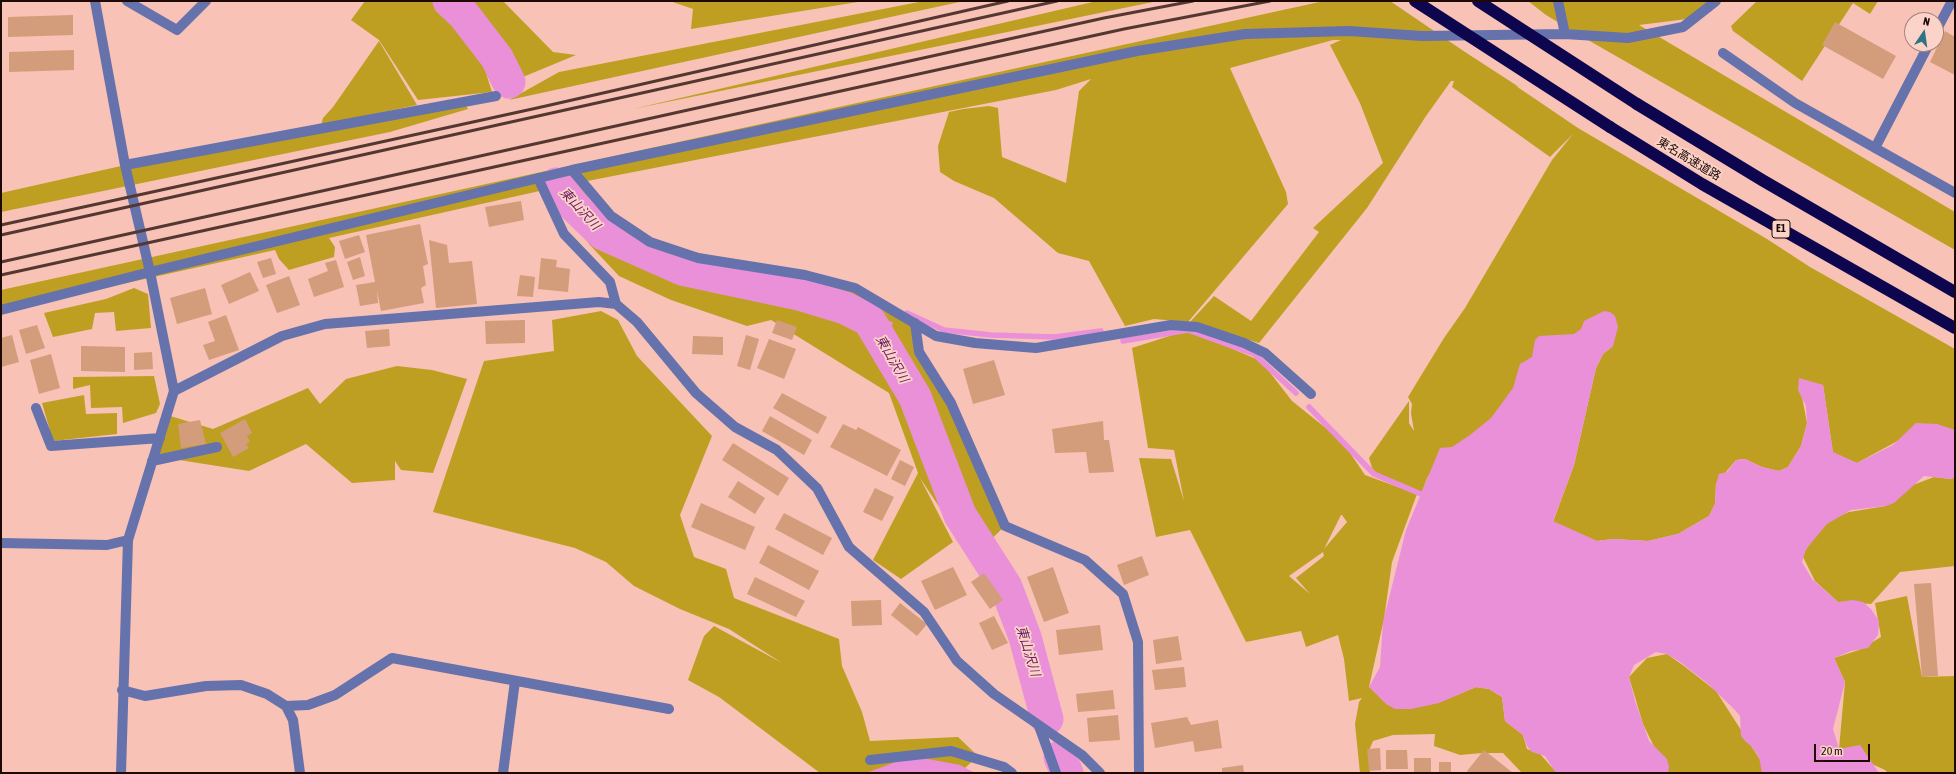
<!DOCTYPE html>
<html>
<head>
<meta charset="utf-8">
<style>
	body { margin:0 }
	#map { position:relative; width:1956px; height:774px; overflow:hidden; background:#f8c2b6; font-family:"Asap Condensed",sans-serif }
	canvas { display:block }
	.frame { position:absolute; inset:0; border:2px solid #1f0905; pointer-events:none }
	.north { position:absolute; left:1904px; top:12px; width:40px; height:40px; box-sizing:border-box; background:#fcd3c9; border:1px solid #a4827b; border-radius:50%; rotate:13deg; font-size:11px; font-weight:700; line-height:16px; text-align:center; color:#1f0905 }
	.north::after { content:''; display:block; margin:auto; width:14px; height:18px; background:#2f7482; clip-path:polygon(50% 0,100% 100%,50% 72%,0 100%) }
	.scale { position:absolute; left:1814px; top:744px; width:56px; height:18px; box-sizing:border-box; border:2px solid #1f0905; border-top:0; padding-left:5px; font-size:12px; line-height:14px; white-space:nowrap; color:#1f0905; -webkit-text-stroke:3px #fcd3c9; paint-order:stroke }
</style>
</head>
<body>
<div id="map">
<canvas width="1956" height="774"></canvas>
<div class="frame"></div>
<div class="north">N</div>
<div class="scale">20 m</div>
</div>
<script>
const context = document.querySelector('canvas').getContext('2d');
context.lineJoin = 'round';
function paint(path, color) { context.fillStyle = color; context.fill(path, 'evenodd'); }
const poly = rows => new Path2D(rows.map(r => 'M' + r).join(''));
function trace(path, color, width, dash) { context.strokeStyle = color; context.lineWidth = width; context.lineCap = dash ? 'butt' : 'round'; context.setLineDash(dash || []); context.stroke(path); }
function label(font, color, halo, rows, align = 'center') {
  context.font = font + ' "Asap Condensed","Noto Sans JP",sans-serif'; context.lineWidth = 3.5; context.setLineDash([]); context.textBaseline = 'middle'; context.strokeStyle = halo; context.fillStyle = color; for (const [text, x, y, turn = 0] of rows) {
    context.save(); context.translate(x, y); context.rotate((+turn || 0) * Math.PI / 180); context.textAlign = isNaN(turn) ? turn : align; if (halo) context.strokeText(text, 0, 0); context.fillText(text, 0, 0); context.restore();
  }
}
paint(poly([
	[365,1,503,1,553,52,576,55,494,89,486,73,492,92,418,100,379,40,351,20],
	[670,1,864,1,691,29,693,9],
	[924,1,964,1,509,100,559,72],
	[1097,1,1158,1,633,109],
	[1324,1,1390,1,1465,52,1519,87,1516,86,1578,128,1767,239,1810,267,1955,349,1955,431,1929,424,1857,463,1833,453,1823,385,1799,381,1807,423,1801,446,1788,467,1779,471,1762,467,1745,459,1736,460,1716,484,1715,504,1709,516,1678,534,1648,541,1613,539,1597,541,1553,522,1574,465,1596,368,1603,354,1613,346,1519,401,1428,476,1421,494,1374,474,1369,458,1409,401,1409,423,1414,431,1411,413,1412,404,1408,397,1444,338,1465,308,1552,160,1573,134,1550,157,1452,87,1454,81,1451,81,1426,116,1367,208,1259,343,1190,322,1214,296,1251,321,1319,232,1313,228,1383,163,1360,103,1330,45,1341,40,1333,40,1230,68,1286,192,1288,204,1188,322,1154,319,1125,326,1089,261,1058,253,994,198,954,181,940,172,938,146,949,112,963,109,989,106,998,108,1002,157,1066,183,1079,91,1091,79,1056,90,577,183,650,242,855,288,915,323,919,352,951,403,1005,526,978,552,964,544,920,478,953,542,901,579,873,560,918,473,889,393,771,320,747,326,671,300,619,276,589,244,553,188,329,238,335,247,334,257,289,270,279,259,275,250,1,311,1,290],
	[1528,1,1708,1,1687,19,1639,25,1955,212,1955,250,1581,36,1546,15],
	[1757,1,1878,1,1870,14,1853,3,1802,81,1733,31,1731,26],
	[379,41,417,105,321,125,323,118,333,107],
	[465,104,468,109,390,132,1,212,1,193,121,166],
	[134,288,148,294,151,328,116,331,114,312,95,313,92,329,53,337,44,313,106,299],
	[601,311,618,320,637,356,712,436,680,515,694,557,726,569,734,598,839,639,842,666,862,712,870,741,958,737,978,756,965,768,894,771,887,773,820,773,719,697,688,680,704,636,714,626,782,663,729,629,680,609,634,586,606,562,575,548,433,512,484,361,554,351,552,320],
	[1188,330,1261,361,1292,401,1342,441,1365,475,1417,494,1392,562,1384,619,1369,687,1445,700,1476,687,1489,689,1502,697,1505,721,1523,735,1527,749,1540,754,1557,773,1522,773,1503,753,1482,753,1460,755,1434,746,1435,734,1393,735,1373,741,1368,753,1370,773,1360,773,1355,724,1359,702,1362,698,1349,701,1344,659,1338,635,1306,647,1301,631,1246,642,1190,530,1156,537,1139,458,1171,459,1184,501,1174,450,1148,448,1132,348],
	[1342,515,1347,522,1324,549,1341,515],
	[1323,552,1324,556,1296,578,1310,594,1289,576],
	[397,366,432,370,467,379,433,473,401,470,395,461,395,480,352,483,306,444,249,471,154,456,167,415,213,429,308,388,320,404,346,379],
	[154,376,160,404,156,413,123,423,122,407,91,408,90,385,73,389,73,377],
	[84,395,86,414,117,413,117,434,53,441,42,403],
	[1934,477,1951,479,1955,477,1955,566,1900,572,1871,604,1838,602,1815,581,1802,555,1826,521,1849,512,1886,506,1913,485],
	[1907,596,1922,677,1955,676,1955,773,1888,773,1885,770,1839,749,1845,682,1834,658,1859,650,1881,637,1875,603],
	[1667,654,1684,666,1716,691,1759,758,1779,773,1667,773,1643,724,1629,677,1647,658],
	[1055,759,1065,759,1078,773,1063,773]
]), '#bf9f22');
paint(poly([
	[1604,311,1610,312,1615,316,1618,327,1613,346,1603,354,1596,368,1574,465,1553,521,1597,541,1613,539,1648,541,1678,534,1709,516,1715,504,1716,484,1719,474,1727,472,1736,460,1745,459,1762,467,1779,471,1788,467,1801,446,1807,423,1806,406,1798,390,1799,378,1823,385,1833,452,1857,463,1893,445,1916,423,1937,424,1955,430,1955,477,1951,479,1924,476,1894,503,1886,506,1851,510,1827,524,1806,549,1802,562,1812,579,1838,602,1853,600,1863,602,1871,609,1879,621,1878,635,1868,648,1851,651,1834,658,1845,682,1833,729,1839,749,1860,745,1879,773,1762,773,1759,757,1752,747,1745,741,1741,736,1740,716,1735,710,1707,683,1680,662,1667,654,1656,652,1634,665,1629,677,1635,701,1649,741,1667,759,1669,767,1668,773,1556,773,1545,756,1532,752,1527,746,1523,735,1505,721,1502,697,1489,689,1476,687,1439,703,1411,709,1395,709,1386,704,1369,687,1380,667,1383,622,1406,530,1440,448,1452,447,1470,435,1491,418,1513,388,1520,364,1532,357,1535,340,1539,336,1574,334,1581,329,1584,321],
	[912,756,960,765,975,773,866,773]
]), '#e990d9');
trace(poly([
	[907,313,944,330,991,335,1054,337,1101,331],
	[869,320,890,324],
	[1123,341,1188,330,1254,354,1296,393],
	[1309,407,1374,474,1421,494]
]), '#e990d9', 5.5);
trace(poly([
	[449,1,464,15,497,58,509,82],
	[556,184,573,205,603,234,682,269,799,294,845,308,869,320,915,397,960,515,1006,587,1025,637,1047,719],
	[1060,757,1067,773]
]), '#e990d9', 33);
paint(poly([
	[73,15,73,35,8,37,8,17],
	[1835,22,1896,56,1883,79,1822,45],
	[1945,31,1955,37,1955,75,1930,62],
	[74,50,74,70,9,72,9,52],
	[521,201,524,220,489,227,485,207],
	[420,224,428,264,423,266,426,285,421,288,424,303,381,311,377,291,378,303,360,306,356,285,375,282,366,235],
	[359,235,365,252,345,259,339,241],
	[429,240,447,245,449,263,472,261,477,304,436,308],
	[360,257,365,276,353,280,347,262],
	[271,258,276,274,263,278,257,262],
	[541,258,557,260,556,267,570,269,568,292,538,289],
	[336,260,344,287,314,297,308,279,328,271,325,263],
	[250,272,259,291,229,304,221,285],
	[520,275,535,277,533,297,517,296],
	[289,276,300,305,277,313,266,285],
	[205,288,212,314,177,324,170,298],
	[226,315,239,350,209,360,203,345,215,341,208,322],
	[525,320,525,343,486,344,485,321],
	[777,320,797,327,792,340,772,333],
	[37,325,45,348,26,354,19,330],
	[389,329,390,346,367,348,365,331],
	[12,335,19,362,1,367,1,338],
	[746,335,759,339,750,370,737,366],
	[693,336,723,337,723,355,692,354],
	[769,339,796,349,784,379,757,368],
	[81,346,125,347,125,372,81,371],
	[152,352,153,369,134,370,134,353],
	[51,354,60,388,39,394,30,360],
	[994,360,1005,395,973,404,963,369],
	[782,393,827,417,818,434,773,408],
	[770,416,812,440,804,455,762,431],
	[245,419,252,433,247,436,250,442,246,444,249,448,233,457,220,433],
	[200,420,206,444,181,448,178,424],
	[1103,421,1104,440,1109,440,1114,472,1089,473,1086,452,1055,453,1052,429],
	[843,424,856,430,858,427,901,450,887,476,830,447],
	[733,443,789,478,778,496,722,460],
	[900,460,914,467,905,486,891,479],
	[738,481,765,498,755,514,728,497],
	[875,488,894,497,882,521,863,512],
	[701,503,755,527,745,550,691,527],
	[784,513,832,538,823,555,775,529],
	[768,545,819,571,809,590,759,563],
	[1142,556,1149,575,1124,585,1117,565],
	[953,567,967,595,935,610,921,581],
	[1053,567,1069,613,1044,622,1027,577],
	[984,573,1003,600,990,609,971,582],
	[755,577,805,601,796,617,747,594],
	[1931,583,1938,676,1922,677,1914,584],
	[881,600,882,625,852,626,851,601],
	[900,603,927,624,917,636,891,615],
	[994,616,1008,643,992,650,979,623],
	[1100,625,1103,650,1059,655,1056,630],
	[1178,636,1182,660,1156,664,1153,640],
	[1184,667,1186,687,1155,690,1152,670],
	[1113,690,1115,709,1078,712,1076,694],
	[1118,715,1120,740,1089,742,1087,718],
	[1187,717,1191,725,1218,720,1222,748,1195,752,1193,741,1155,748,1151,723],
	[1380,748,1381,770,1369,771,1367,749],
	[1386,750,1407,750,1408,769,1386,769],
	[1484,750,1513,773,1469,773,1467,771],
	[1414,758,1431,758,1431,773,1414,773],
	[1439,762,1451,762,1451,773,1439,773],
	[1243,765,1244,773,1222,773,1222,768]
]), '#d39c7a');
trace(poly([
	[127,1,177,30,206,1],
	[1558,1,1565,34],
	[1936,31,1952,1],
	[1723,53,1795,103,1955,193],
	[1875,148,1929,44],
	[125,165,496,96],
	[572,170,611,216,650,242,698,258,805,275,855,288,936,336,975,343,1036,348,1171,325,1197,327,1244,343,1265,353,1311,394],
	[538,178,564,234,610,282,616,304],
	[1,310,150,272,572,170,1137,51,1245,34,1349,31,1422,36,1565,34,1628,38,1683,27,1716,1],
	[915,323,919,352,951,403,1005,526,1085,560,1123,594,1138,642,1139,773],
	[174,391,282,336,325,324,599,302,616,304,637,322,696,393,735,427,777,450,817,488,849,547,924,612,957,661,994,694,1082,755,1100,773],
	[36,408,51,446,160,438],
	[152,461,217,447],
	[1,543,107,545,128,540,174,391,150,272,125,165,95,1],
	[122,690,145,696,206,686,241,685,267,694,286,706,293,720,300,773],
	[286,706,308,705,335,695,392,658,669,709],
	[1039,726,1056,773],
	[870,760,951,751,1004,767,1012,773],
	[121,773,128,540],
	[503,773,515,681]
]), '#6672ac', 10);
trace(poly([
	[1637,104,1762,180,1955,292],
	[1610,127,1702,184,1955,328]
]), '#0d064e', 12);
trace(poly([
	[1,225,537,108,1008,1],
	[1,235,1057,1],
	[1,262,1104,18,1193,1],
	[1,275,1124,29,1270,1]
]), '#553731', 3);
trace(poly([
	[1415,1,1610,127],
	[1478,1,1637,104]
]), '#0d064e', 12);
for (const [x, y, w] of [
	[1781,229,18]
]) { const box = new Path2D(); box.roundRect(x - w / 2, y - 9, w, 18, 3); context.fillStyle = '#fcd3c9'; context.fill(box); trace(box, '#1f0905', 1); }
label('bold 11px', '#1f0905', null, [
	["E1",1781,229]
]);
label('12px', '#1f0905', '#fcd3c9', [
	["東名高速道路",1689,159,31]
]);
label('italic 13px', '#681a5f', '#fcd3c9', [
	["東山沢川",580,209,47],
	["東山沢川",892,359,60],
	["東山沢川",1028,651,73]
]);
</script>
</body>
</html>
